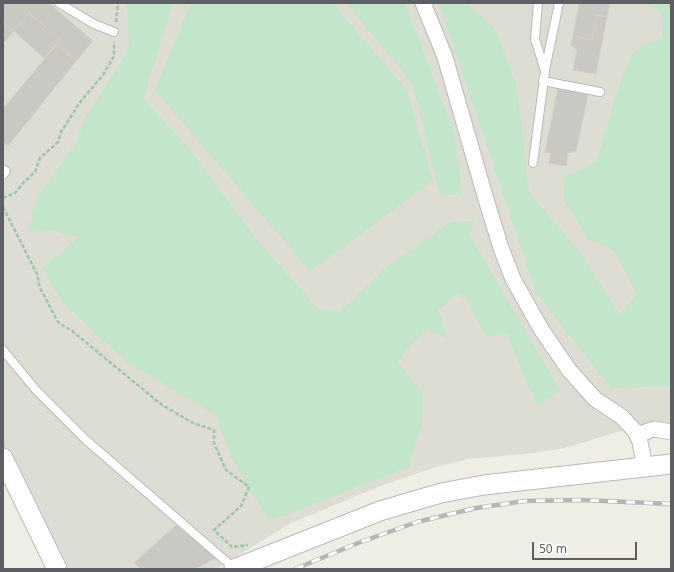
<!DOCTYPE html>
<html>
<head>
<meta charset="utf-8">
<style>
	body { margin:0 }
	#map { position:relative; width:674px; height:572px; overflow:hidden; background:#eeeee5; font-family:"Noto Sans",sans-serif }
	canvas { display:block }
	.frame { position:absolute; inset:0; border:4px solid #5d5f65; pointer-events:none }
	.scale { position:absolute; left:532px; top:542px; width:105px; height:18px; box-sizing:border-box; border:2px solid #5d5f65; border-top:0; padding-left:5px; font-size:12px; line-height:14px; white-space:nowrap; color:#5d5f65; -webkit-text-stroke:3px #fff; paint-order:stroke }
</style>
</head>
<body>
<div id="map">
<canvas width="674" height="572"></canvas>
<div class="frame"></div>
<div class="scale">50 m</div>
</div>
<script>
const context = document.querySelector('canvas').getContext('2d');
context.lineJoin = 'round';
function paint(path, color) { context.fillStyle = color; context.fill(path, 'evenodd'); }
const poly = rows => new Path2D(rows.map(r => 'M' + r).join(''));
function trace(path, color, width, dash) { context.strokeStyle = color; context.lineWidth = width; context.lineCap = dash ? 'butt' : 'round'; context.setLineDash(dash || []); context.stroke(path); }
paint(poly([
	[3,3,671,3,671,427,644,424,565,448,534,453,468,459,436,467,386,484,291,523,216,569,56,569,3,465]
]), '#deddd3');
paint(poly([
	[127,3,173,3,143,99,188,147,257,240,318,309,339,312,387,267,451,222,473,221,470,236,560,390,537,406,507,334,486,336,467,301,458,294,438,310,448,338,426,329,397,361,423,394,422,423,409,467,270,521,233,462,216,415,129,364,63,303,42,268,79,237,46,230,28,232,37,197,76,144,84,120,129,49],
	[191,3,332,3,406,89,433,181,310,271,155,90],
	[346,3,405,3,455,135,462,194,440,196,413,84],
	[439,3,465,3,495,28,517,88,529,192,583,256,619,315,637,294,614,250,590,240,564,200,564,178,597,160,620,83,633,52,663,36,661,13,646,3,671,3,671,387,656,386,612,389,536,293]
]), '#c3e5c9');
const building = poly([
	[3,3,49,3,93,41,76,61,57,44,60,39,29,13,14,31,3,22,3,3],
	[579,3,610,3,607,17,597,15,592,40,573,36,579,3],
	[29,13,60,39,44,58,14,31,29,13],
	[597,15,607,17,596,74,573,70,577,50,571,45,573,36,592,40,597,15],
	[3,22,14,31,3,43,3,22],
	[57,44,76,61,8,146,3,142,3,109,57,44],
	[558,88,588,94,576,151,568,153,566,166,549,163,551,153,545,152,558,88],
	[176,525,216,558,195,569,142,569,134,563,176,525]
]);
paint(building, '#cac8c2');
trace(building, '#d3d1c4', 1);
const service = poly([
	[59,3,94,24,114,32],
	[545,70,559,3],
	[543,81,600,92],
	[533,163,545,71,535,39,538,3],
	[3,169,6,171,3,175],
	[3,350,35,389,86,440,227,562]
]);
const minor = poly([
	[423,3,445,57,485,196,501,248,513,279,541,329,569,370,595,399,622,417,635,431,640,442,645,467],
	[637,435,654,429,671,432]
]);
const tertiary = poly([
	[3,458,57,569],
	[234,569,380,511,441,493,484,485,671,464]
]);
trace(service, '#b7b9be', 10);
trace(minor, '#b7b9be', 17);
trace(tertiary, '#b7b9be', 21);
trace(poly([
	[116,22,118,3],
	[3,198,15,193,23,183,35,172,40,158,58,142,61,132,81,101,103,75,114,56,114,42],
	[3,207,37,274,40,288,58,322,72,331,162,405,193,423,214,430,214,443,226,470,249,487,241,506,214,530,232,547,248,545]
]), '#9dc5af', 2.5, [4, 2]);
trace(service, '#fff', 8);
trace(minor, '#fff', 15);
trace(tertiary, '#fff', 19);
const rail = poly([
	[295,569,358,543,417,522,476,508,525,501,583,500,671,504]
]);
trace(rail, '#b5b6b6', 4.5);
trace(rail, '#fff', 3, [9]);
</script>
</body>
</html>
